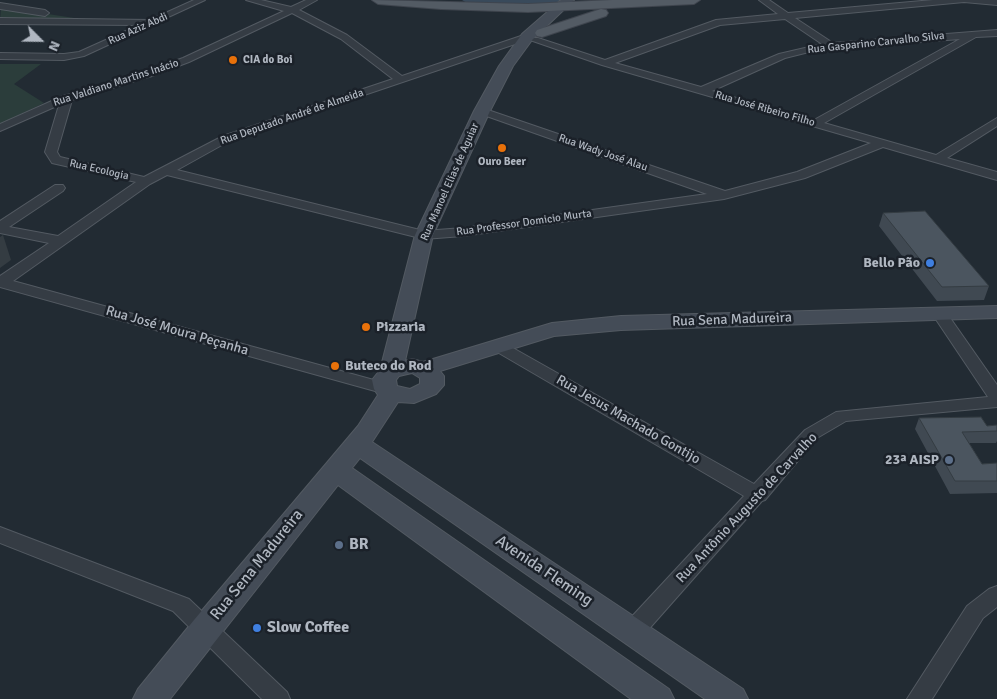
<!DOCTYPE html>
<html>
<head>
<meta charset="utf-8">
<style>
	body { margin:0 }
	#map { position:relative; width:997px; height:699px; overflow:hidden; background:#222b33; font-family:Signika,sans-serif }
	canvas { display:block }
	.north { position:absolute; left:15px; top:15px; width:50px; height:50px; -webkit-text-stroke:4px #1b2129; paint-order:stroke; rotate:113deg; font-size:14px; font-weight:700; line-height:20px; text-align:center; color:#b0b7c1 }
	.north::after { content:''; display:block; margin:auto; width:18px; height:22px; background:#b0b7c1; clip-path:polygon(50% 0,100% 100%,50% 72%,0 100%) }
</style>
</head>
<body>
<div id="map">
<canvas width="997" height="699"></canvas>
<div class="north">N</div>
</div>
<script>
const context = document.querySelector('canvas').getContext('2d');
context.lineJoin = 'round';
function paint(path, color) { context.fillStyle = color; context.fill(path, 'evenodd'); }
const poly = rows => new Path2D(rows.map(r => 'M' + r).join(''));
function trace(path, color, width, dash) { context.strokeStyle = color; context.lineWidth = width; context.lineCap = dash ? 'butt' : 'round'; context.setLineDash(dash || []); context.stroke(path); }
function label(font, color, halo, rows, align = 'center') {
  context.font = font + ' Signika,sans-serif'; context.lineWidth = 5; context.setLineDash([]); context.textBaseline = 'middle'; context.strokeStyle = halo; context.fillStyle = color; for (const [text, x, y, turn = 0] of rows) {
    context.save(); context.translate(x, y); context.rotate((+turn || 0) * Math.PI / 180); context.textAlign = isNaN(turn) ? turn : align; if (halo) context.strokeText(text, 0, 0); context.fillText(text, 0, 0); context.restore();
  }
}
paint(poly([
	[1,7,108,23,0,21],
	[0,64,41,64,14,84,44,103,0,124]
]), '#2b3d3b');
paint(poly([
	[462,0,560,0,561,1,556,4,467,3,462,0]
]), '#394a5b');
const street = poly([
	[194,0,205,0,84,56,64,60,0,59,0,53,64,54,79,52,139,25,0,24,0,18,150,20,194,0],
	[246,0,261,0,291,7,306,0,317,0,299,10,347,35,402,76,524,35,530,35,530,39,231,140,177,170,424,231,463,228,707,194,478,113,477,111,482,108,725,191,797,172,871,143,602,65,530,40,532,38,538,38,605,60,716,20,778,14,759,0,769,0,788,13,933,0,997,0,997,5,964,2,795,18,833,43,997,30,997,36,976,37,824,123,936,155,997,118,997,126,947,158,997,172,997,180,883,147,805,178,724,199,463,236,424,239,167,175,150,184,13,281,392,385,395,389,392,393,386,394,0,287,0,276,49,243,0,233,0,221,55,185,63,185,65,188,63,191,9,227,58,236,136,182,52,163,45,152,59,105,0,131,0,124,63,96,144,72,183,58,284,11,246,0],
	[292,13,341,39,393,79,223,136,144,177,60,157,57,152,72,100,152,76,189,62,292,13],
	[785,19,822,44,779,54,701,87,615,63,720,25,785,19],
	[960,39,814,120,712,91,785,58,805,53,831,49,960,39],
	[0,3,45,10,49,13,45,16,0,9,0,3],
	[941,310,946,312,997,385,997,407,846,421,817,438,765,500,762,501,640,639,632,641,624,639,621,632,624,625,744,496,492,349,490,346,492,343,504,343,754,484,805,430,836,412,988,397,933,315,936,312,941,310],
	[0,527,189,599,287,692,290,699,262,699,173,611,0,543,0,527],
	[997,586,997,607,983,618,932,699,907,699,967,606,989,589,997,586]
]);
const secondary = poly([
	[561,0,574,0,532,40,513,66,490,111,433,235,405,361,412,359,423,362,552,323,621,316,997,306,997,318,621,330,554,336,440,371,444,376,444,385,436,394,414,403,398,402,372,442,743,689,748,699,705,699,360,458,352,468,669,689,674,699,631,699,338,485,170,699,133,699,138,689,194,620,358,426,378,395,374,389,372,380,380,370,415,235,474,111,499,66,522,34,561,0],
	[412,373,420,378,420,384,410,389,397,386,396,380,399,376,412,373]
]);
const primary = poly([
	[372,0,528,4,612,0,700,0,694,4,528,12,441,9,378,4,372,0],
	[601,9,606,10,608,13,606,16,542,37,537,36,535,33,537,30,601,9]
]);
trace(street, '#535a62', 2);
trace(secondary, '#535a62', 2);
trace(primary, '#3f454e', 2);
paint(street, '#353c44');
paint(secondary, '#444c57');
paint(primary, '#535b64');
paint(poly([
	[883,213,989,286,984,300,937,301,879,226],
	[919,418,987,426,997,425,997,441,996,443,969,443,982,464,997,463,997,493,950,494,915,429]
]), '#404952');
paint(poly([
	[3,235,11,260,0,268,0,237]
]), '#343c42');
const building = poly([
	[925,211,989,286,942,287,883,213,925,211],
	[981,417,987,426,997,425,997,431,962,432,982,464,997,463,997,481,955,481,919,418,981,417]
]);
paint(building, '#4b555f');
trace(building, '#343c42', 1);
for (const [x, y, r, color] of [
	[233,60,5,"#e8710a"],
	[502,148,5,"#e8710a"],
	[930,263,5,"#3f7fe0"],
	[366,327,5,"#e8710a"],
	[335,366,5,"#e8710a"],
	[949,460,5,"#5c6f8a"],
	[339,545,5,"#5c6f8a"],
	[257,628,5,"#3f7fe0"]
]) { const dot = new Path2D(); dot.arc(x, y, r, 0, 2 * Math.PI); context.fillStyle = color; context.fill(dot); trace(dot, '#1b2129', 2); }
label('11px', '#b0b7c1', '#1b2129', [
	["Rua Aziz Abdi",138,29,-24],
	["Rua Gasparino Carvalho Silva",876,43,-6],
	["Rua Valdiano Martins Inácio",116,83,-18],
	["Rua José Ribeiro Filho",765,109,16],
	["Rua Deputado André de Almeida",292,117,-19],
	["Rua Wady José Alau",603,153,19],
	["Rua Ecologia",99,170,13],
	["Rua Manoel Elias de Aguiar",450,182,-66],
	["Rua Professor Domicio Murta",524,223,-8]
]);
label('bold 11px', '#b0b7c1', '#1b2129', [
	["CIA do Boi",243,60],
	["Ouro Beer",502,162,"center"]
], 'left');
label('bold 14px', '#b0b7c1', '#1b2129', [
	["Bello Pão",920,263],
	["Pizzaria",376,327,"left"],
	["Buteco do Rod",345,366,"left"],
	["23ª AISP",939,460]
], 'right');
label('14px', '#b0b7c1', '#1b2129', [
	["Rua Sena Madureira",732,320,-2],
	["Rua José Moura Peçanha",177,331,16],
	["Rua Jesus Machado Gontijo",628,420,30],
	["Rua Antônio Augusto de Carvalho",747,508,-47]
]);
label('bold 16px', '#b0b7c1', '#1b2129', [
	["BR",349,545],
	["Slow Coffee",267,628]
], 'left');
label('16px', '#b0b7c1', '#1b2129', [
	["Rua Sena Madureira",257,565,-51],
	["Avenida Fleming",544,571,34]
]);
</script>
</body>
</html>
